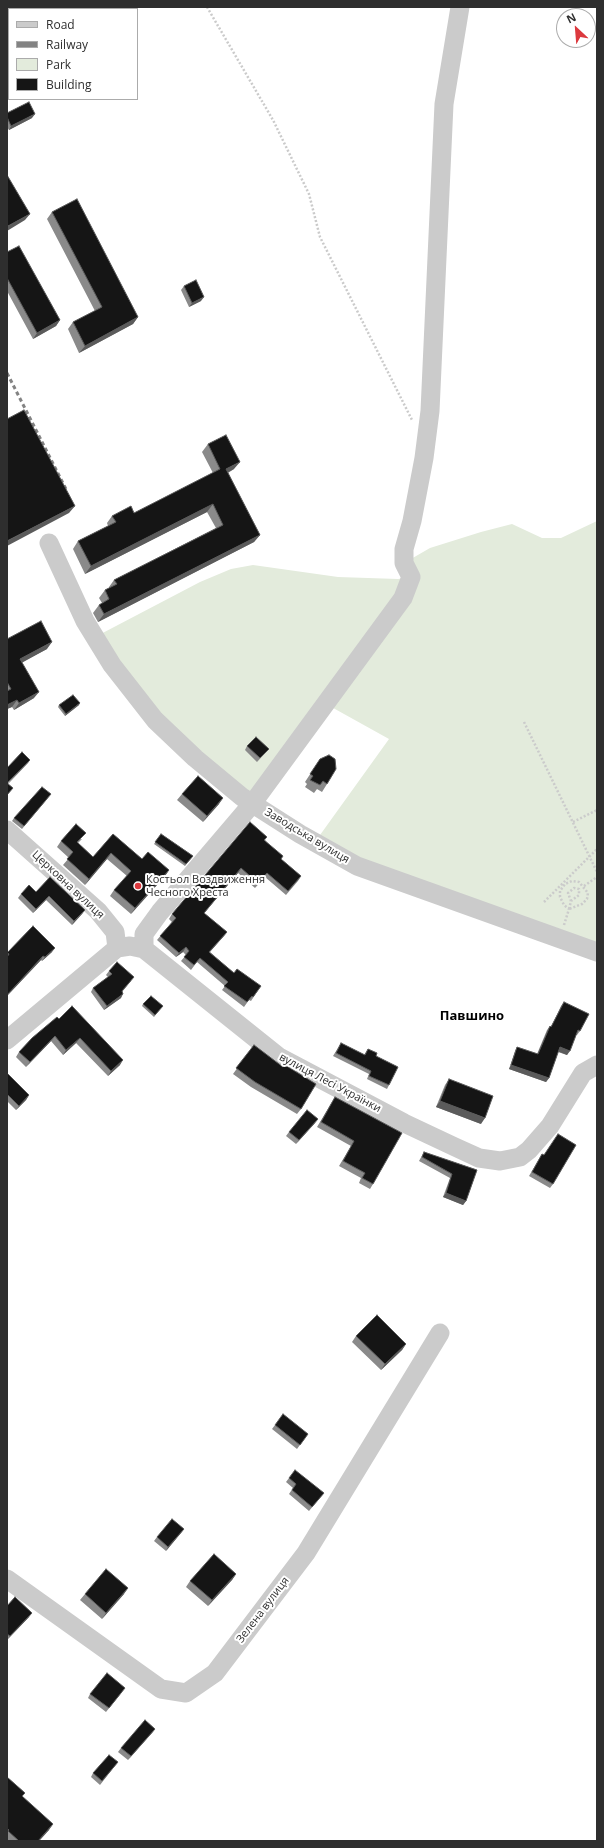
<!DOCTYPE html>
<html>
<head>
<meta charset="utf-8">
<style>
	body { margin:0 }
	#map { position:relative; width:604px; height:1848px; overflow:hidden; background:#fff; font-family:"Open Sans",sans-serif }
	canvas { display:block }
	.frame { position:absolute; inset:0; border:8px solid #2e2e2e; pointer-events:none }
	.legend { position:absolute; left:8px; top:8px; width:130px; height:92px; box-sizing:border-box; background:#fff; border:1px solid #ababab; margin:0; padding:5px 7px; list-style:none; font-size:12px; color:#2e2e2e }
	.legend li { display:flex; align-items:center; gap:8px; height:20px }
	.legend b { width:20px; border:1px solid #ababab }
	.north { position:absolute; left:556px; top:8px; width:40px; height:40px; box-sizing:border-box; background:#fff; border:1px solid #ababab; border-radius:50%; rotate:334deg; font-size:11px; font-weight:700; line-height:16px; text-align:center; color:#2e2e2e }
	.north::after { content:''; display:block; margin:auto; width:14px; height:18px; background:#dc393e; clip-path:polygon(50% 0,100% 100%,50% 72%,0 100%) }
</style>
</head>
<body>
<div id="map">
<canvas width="604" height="1848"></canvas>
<div class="frame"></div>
<ul class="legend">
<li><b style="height:5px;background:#cbcbcb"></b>Road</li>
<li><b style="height:5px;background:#838383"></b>Railway</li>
<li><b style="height:11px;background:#e3ebdc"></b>Park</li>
<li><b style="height:11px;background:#151515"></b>Building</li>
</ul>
<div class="north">N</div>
</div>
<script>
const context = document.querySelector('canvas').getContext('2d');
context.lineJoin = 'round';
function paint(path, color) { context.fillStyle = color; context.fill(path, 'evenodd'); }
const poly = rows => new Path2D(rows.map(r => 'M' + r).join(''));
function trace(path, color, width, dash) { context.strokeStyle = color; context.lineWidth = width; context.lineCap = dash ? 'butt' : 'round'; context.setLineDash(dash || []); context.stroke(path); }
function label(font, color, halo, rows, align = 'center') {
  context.font = font + ' "Open Sans",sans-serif'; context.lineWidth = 4; context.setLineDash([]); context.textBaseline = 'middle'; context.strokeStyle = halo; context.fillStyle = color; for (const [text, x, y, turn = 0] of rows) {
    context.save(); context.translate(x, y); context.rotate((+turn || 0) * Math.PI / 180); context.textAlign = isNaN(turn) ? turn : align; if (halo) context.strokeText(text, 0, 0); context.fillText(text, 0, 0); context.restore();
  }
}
paint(poly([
	[597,521,597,952,315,842,389,739,326,704,252,804,195,758,95,637,200,582,231,569,253,565,338,577,398,579,411,577,404,563,430,548,481,532,512,524,542,538,561,538]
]), '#e3ebdc');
trace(poly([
	[207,7,273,120,309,194,320,237,412,420],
	[524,722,597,872],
	[573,822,597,810],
	[584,886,597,877],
	[544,902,597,849],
	[569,909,571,901,568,893,574,888,579,889,579,895,571,901],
	[564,925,569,909,564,905,560,897,560,891,565,884,572,881,579,882,588,893,587,899,582,904,569,909]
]), '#cbcbcb', 2.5, [2, 2]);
trace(poly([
	[49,543,85,621,112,665,155,720,195,758,242,797,300,834,357,866,597,952],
	[7,830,98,911,115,932,117,948],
	[144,949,144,934,160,912,252,804,403,598,411,577,404,563,404,549,412,521,424,458,430,411,444,104,460,7],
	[7,1040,117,948,130,946,144,949,279,1057,404,1123,455,1147,479,1158,500,1161,520,1157,529,1150,550,1126,583,1073,597,1065],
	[7,1579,161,1689,186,1693,215,1673,306,1553,440,1333]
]), '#cbcbcb', 19);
trace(poly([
	[7,373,66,489]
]), '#838383', 3, [4, 3]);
paint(poly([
	[7,113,32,118,9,130,7,127],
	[52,212,138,317,133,324,79,353,68,329,73,322,95,311,47,219],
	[7,252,60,320,56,326,33,339,7,291],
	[184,286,201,301,189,307,181,290],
	[208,444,234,469,228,473,260,535,254,542,98,622,93,613,99,605,102,603,99,598,105,590,109,588,109,587,114,580,216,528,207,512,85,574,73,549,78,541,108,526,107,523,112,516,134,513,213,473,202,452],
	[7,639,47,649,22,662,34,698,14,710,12,707,7,709],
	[59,705,79,705,65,716,58,707],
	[247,746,269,749,257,762,245,750],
	[320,759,327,784,322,792,317,789,314,793,305,787,307,784,305,782],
	[182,794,219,804,203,822,177,800],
	[48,798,22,829,12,821,14,818],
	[113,834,142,859,169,870,165,876,131,914,110,896,114,890,127,876,107,859,85,885,63,865,69,858,57,847,61,841,82,839,78,843,93,857],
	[161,834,193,856,185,866,154,844],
	[267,837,265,840,281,859,301,876,298,881,286,895,265,877,255,888,238,873,204,913,227,932,210,952,234,973,261,986,251,1001,249,1000,244,1007,222,990,225,986,197,962,191,970,181,961,186,955,183,952,176,957,157,940,172,922,169,919,172,914],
	[50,877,85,910,82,914,72,925,46,900,33,913,18,898,21,894,36,892],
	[33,926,52,952,42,961,41,960,7,996,7,953],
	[109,971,131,981,122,992,121,998,104,1010,91,992,93,988,108,977,106,975],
	[564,1002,580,1031,577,1035,576,1035,567,1055,558,1052,549,1078,546,1082,509,1069,515,1051,517,1047,537,1054,547,1030,550,1026,551,1027,561,1006],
	[143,1004,161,1008,154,1017,142,1006],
	[59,1019,120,1065,108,1076,76,1043,63,1055,51,1041,26,1067,16,1057,19,1052],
	[341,1043,364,1055,368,1049,376,1056,389,1085,387,1089,367,1079,369,1074,333,1056],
	[254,1045,301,1109,297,1114,251,1087,233,1074],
	[7,1073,29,1095,26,1100,16,1110,7,1101],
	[449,1079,481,1124,436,1107,445,1085],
	[335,1097,373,1184,370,1189,359,1183,361,1178,339,1166,351,1146,317,1127],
	[315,1123,296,1144,286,1136,289,1132],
	[424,1152,477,1170,466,1201,463,1205,443,1197,450,1178,419,1161],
	[542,1154,553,1184,550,1188,529,1176],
	[356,1336,406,1344,402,1350,381,1370,352,1342],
	[275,1425,305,1438,297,1449,272,1429],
	[289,1478,324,1493,309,1511,289,1494,293,1488,286,1482],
	[184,1529,166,1551,154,1541,157,1537],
	[236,1574,232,1580,208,1606,186,1587,190,1581],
	[85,1594,124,1594,102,1619,80,1600],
	[7,1606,29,1617,7,1640],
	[122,1692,106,1712,88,1698,90,1694],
	[155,1729,128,1760,118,1752,121,1748],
	[118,1762,100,1785,91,1777,93,1773],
	[7,1777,25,1793,22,1797,49,1830,39,1841,8,1841,7,1840]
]), '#8a8a8a');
paint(poly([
	[35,114,32,118,9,130,11,126],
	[30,214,25,220,7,231,7,228,8,226],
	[204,297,201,301,189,307,192,303],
	[138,317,133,324,79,353,85,346],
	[60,320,56,326,33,339,37,333],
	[240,462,234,469,221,476,226,469],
	[213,504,207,512,85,574,91,566],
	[75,506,69,513,7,546,7,541],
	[260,535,254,542,98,622,104,614],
	[52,642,47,649,16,666,20,659],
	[39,692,34,698,14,710,19,703],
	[17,700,12,707,7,709,7,705],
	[80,703,79,705,65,716,66,714],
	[30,760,28,763,7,785,7,784],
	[223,798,219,804,203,822,207,816],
	[111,853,107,859,85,885,89,879],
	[241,868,238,873,201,917,204,913],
	[169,870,165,876,131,914,135,908],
	[49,896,46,900,33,913,36,909],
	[85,910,82,914,72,925,74,921],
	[227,932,224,936,206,956,209,952],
	[186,947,183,952,176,957,179,953],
	[55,948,52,952,42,961,45,957],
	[43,956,41,960,7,996,7,995],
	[123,994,121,998,104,1010,107,1006],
	[55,1036,51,1041,26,1067,30,1062],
	[80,1038,76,1043,63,1055,66,1050],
	[560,1047,570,1051,567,1055,557,1051],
	[123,1060,120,1065,108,1076,111,1071],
	[511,1065,549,1078,546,1082,509,1069],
	[29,1095,26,1100,16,1110,19,1106],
	[440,1101,485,1118,481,1124,436,1107],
	[318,1119,315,1123,296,1144,299,1140],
	[446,1193,466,1201,463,1205,443,1197],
	[406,1344,402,1350,381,1370,385,1364],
	[184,1529,181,1533,166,1551,168,1547],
	[236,1574,232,1580,208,1606,212,1600],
	[128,1588,124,1594,102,1619,106,1613],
	[32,1613,29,1617,7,1640,10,1636],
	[155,1729,152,1733,128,1760,131,1756],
	[53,1824,49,1830,39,1841,38,1841]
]), '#5b5b5b');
const building = poly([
	[7,84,9,88,9,89,7,90,7,84],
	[29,102,35,114,11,126,7,117,7,113,29,102],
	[7,175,30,214,8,226,7,224,7,175],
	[77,199,138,317,85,346,73,322,102,307,52,212,77,199],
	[19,246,60,320,37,333,7,278,7,252,19,246],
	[196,280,204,297,192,303,184,286,196,280],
	[24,410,75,506,7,541,7,419,24,410],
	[226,435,240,462,226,469,260,535,104,614,99,605,109,599,105,590,117,584,114,580,223,525,213,504,91,566,78,541,116,522,112,516,131,506,134,513,220,469,208,444,226,435],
	[41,621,52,642,20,659,39,692,19,703,17,700,7,705,7,691,11,689,7,682,7,639,41,621],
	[73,695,80,703,66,714,59,705,73,695],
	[256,737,269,749,260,758,247,746,256,737],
	[22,752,30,760,7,783,13,788,7,795,7,768,22,752],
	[329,755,335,759,336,769,327,784,323,781,320,785,310,780,313,776,310,774,320,759,329,755],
	[198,776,223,798,207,816,182,794,198,776],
	[42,787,51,794,24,826,14,818,42,787],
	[250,822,267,837,264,840,283,856,281,859,301,876,288,891,267,873,258,883,241,868,204,913,227,932,209,952,234,973,237,969,261,986,253,997,252,996,247,1002,224,986,228,982,200,958,194,965,184,957,189,951,186,947,179,953,160,936,176,918,172,914,250,822],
	[76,824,86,833,77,842,93,857,113,834,142,859,148,852,169,870,135,908,114,890,131,871,111,853,89,879,67,859,73,852,61,841,76,824],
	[161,834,193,856,186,864,155,842,161,834],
	[50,877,85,910,74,921,49,896,36,909,21,894,29,885,36,892,50,877],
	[33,926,55,948,45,957,43,956,7,995,7,957,9,954,7,953,33,926],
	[117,962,134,977,122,991,123,994,107,1006,93,988,112,974,109,971,117,962],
	[151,996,163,1006,155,1015,143,1004,151,996],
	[564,1002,589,1014,580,1031,578,1030,570,1051,560,1047,549,1078,511,1065,517,1047,538,1054,550,1026,551,1027,564,1002],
	[72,1006,123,1060,111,1071,80,1038,66,1050,55,1036,30,1062,19,1052,32,1038,57,1017,59,1019,72,1006],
	[341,1043,365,1055,368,1049,377,1053,376,1056,398,1067,389,1085,369,1076,371,1071,336,1053,341,1043],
	[254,1045,283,1067,285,1065,316,1084,301,1109,255,1082,236,1068,254,1045],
	[7,1073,29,1095,19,1106,8,1095,7,1096,7,1073],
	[449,1079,493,1096,485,1118,440,1101,449,1079],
	[335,1097,402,1133,373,1184,362,1178,365,1173,343,1161,354,1141,321,1122,335,1097],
	[307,1110,318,1119,299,1140,289,1132,307,1110],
	[558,1134,576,1145,553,1184,532,1172,542,1154,544,1155,558,1134],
	[424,1152,477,1170,466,1201,446,1193,452,1174,422,1157,424,1152],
	[377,1315,406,1344,385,1364,356,1336,377,1315],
	[283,1414,308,1434,300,1445,275,1425,283,1414],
	[295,1470,324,1493,312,1507,292,1490,296,1484,289,1478,295,1470],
	[172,1519,184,1529,168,1547,157,1537,172,1519],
	[214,1554,236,1574,212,1600,190,1581,214,1554],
	[106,1569,128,1588,106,1613,85,1594,106,1569],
	[15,1597,32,1613,10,1636,7,1634,7,1606,15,1597],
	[107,1673,125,1688,109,1708,90,1694,107,1673],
	[145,1720,155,1729,131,1756,121,1748,145,1720],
	[109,1755,118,1762,102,1781,93,1773,109,1755],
	[7,1777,25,1793,22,1796,53,1824,38,1841,19,1841,8,1831,9,1830,7,1828,7,1777]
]);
paint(building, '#151515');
trace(building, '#5b5b5b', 1);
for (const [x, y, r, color] of [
	[138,886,4,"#dc393e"]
]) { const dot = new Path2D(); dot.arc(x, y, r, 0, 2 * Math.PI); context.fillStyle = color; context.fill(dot); trace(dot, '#fff', 1.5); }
label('11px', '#2e2e2e', '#fff', [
	["Заводська вулиця",307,836,31],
	["Церковна вулиця",68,885,43],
	["вулиця Лесі Українки",330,1083,28],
	["Зелена вулиця",263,1610,-53]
]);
label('11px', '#2e2e2e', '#fff', [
	["Костьол Воздвиження",146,880],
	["Чесного Хреста",146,893]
], 'left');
label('bold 13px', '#000', '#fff', [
	["Павшино",472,1016]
]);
</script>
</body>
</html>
